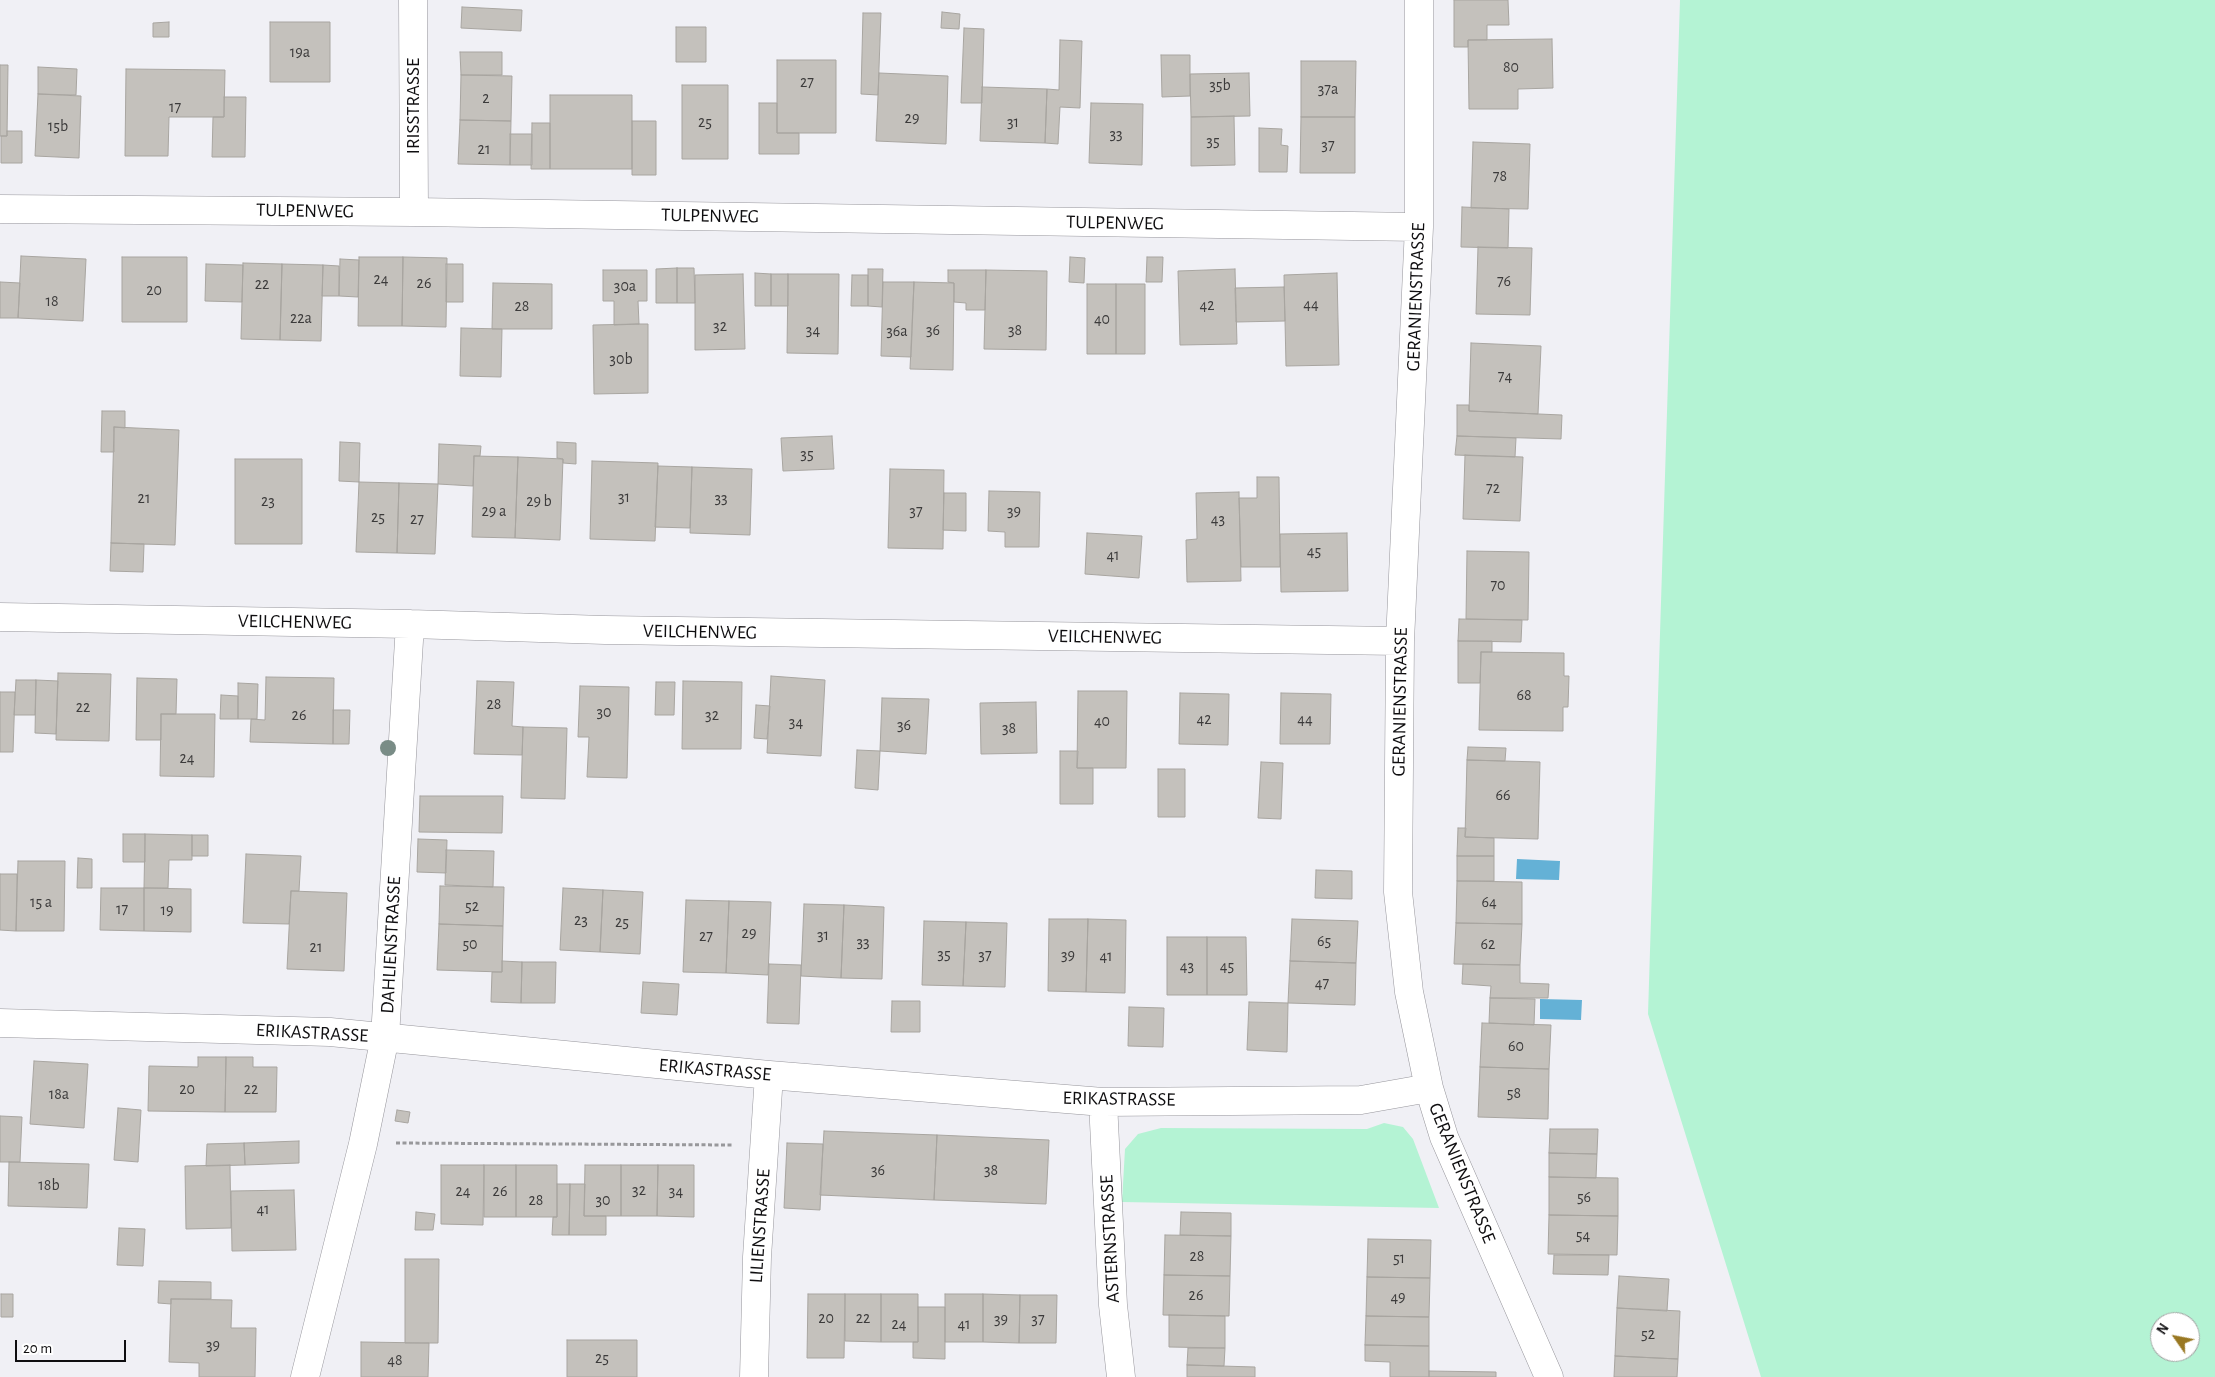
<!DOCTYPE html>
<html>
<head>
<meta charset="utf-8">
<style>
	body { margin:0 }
	#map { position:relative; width:2215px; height:1377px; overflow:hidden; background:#f0f0f5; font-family:"Alegreya Sans",sans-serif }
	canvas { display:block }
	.north { position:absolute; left:2150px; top:1312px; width:50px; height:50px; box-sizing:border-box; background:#fff; border:1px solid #9f9f9f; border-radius:50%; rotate:303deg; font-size:14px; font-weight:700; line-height:20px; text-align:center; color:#0f0e10 }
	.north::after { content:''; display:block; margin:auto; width:18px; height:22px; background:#997822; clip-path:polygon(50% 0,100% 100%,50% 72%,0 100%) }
	.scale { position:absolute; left:15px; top:1340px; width:111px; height:22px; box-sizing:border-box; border:2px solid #0f0e10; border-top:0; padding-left:6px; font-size:15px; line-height:18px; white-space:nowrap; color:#0f0e10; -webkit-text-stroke:4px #fff; paint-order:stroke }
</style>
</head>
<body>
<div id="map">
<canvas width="2215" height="1377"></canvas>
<div class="north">N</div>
<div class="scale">20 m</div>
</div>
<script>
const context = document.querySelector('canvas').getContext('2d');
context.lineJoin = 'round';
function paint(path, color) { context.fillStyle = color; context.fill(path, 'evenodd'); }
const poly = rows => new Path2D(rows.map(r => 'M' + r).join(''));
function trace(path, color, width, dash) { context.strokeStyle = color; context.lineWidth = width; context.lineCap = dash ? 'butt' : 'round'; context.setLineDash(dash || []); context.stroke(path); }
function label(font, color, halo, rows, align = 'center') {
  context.font = font + ' "Alegreya Sans",sans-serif'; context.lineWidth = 4; context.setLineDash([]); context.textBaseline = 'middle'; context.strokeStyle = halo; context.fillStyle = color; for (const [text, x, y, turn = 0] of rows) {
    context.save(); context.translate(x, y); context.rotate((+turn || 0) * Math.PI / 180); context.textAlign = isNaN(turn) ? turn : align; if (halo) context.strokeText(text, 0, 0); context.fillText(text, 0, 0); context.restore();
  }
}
paint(poly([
	[1680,0,2215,0,2215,1377,1761,1377,1648,1014],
	[2160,1322,2190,1322,2190,1352,2160,1352],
	[1384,1123,1403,1127,1413,1139,1439,1208,1122,1202,1125,1149,1138,1134,1161,1128,1367,1129]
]), '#b4f3d4');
paint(poly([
	[1517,859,1560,861,1559,880,1516,879],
	[1540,999,1582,1000,1581,1020,1540,1019]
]), '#64b1d6');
const building = poly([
	[1454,0,1508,0,1509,25,1487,25,1487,40,1468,40,1468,47,1454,47,1454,0],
	[462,7,522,10,521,31,461,28,462,7],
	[942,12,960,14,959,29,941,28,942,12],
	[863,13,881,13,878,95,861,94,863,13],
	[169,22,169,37,153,37,153,23,169,22],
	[270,22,330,22,330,82,270,82,270,22],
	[676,27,706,27,706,62,676,62,676,27],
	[964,28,984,29,982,103,961,103,964,28],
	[1552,39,1553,88,1518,89,1518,109,1469,109,1468,40,1552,39],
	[1060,40,1082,41,1080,108,1060,107,1058,144,1045,143,1047,89,1059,90,1060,40],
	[460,52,502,52,502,75,461,75,460,52],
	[1161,55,1190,55,1190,96,1162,97,1161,55],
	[777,60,836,60,836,133,777,133,777,60],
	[1301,61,1356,61,1355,117,1301,117,1301,61],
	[0,65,8,65,7,136,0,136,0,65],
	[38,67,77,69,76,95,38,94,38,67],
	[126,69,225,70,224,117,169,117,168,156,125,156,126,69],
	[879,73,948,76,946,144,876,141,879,73],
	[1249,73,1250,116,1191,117,1190,74,1249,73],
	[461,75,512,76,511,121,460,120,461,75],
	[682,85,728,85,728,159,682,159,682,85],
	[982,87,1047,89,1045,143,980,141,982,87],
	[38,94,81,96,79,158,35,156,38,94],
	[550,95,632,95,632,169,550,169,550,95],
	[224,97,246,97,245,157,212,157,213,117,224,117,224,97],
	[759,103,777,103,777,133,799,133,799,154,759,154,759,103],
	[1091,103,1143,104,1142,165,1089,163,1091,103],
	[1234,116,1235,165,1191,166,1191,117,1234,116],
	[1301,117,1355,117,1355,173,1300,173,1301,117],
	[460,120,511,121,510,165,458,164,460,120],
	[632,121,656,121,656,175,632,175,632,121],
	[532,123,550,123,550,169,531,169,532,123],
	[1259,128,1282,129,1281,145,1288,146,1287,172,1259,172,1259,128],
	[7,131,22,131,22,163,1,163,1,136,7,136,7,131],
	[510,134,532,134,532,165,510,165,510,134],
	[1473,142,1530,144,1528,209,1471,208,1473,142],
	[1462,207,1509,209,1508,248,1461,247,1462,207],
	[1478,247,1532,248,1530,315,1476,314,1478,247],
	[21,256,86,259,83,321,18,318,21,256],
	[122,257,187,257,187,322,122,322,122,257],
	[359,257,403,257,402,326,358,326,359,257],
	[403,257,447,258,446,327,402,326,403,257],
	[1070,257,1085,258,1084,283,1069,282,1070,257],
	[1147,257,1163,257,1162,282,1146,282,1147,257],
	[340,259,359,260,358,297,339,296,340,259],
	[243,263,282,264,280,340,241,339,243,263],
	[206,264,243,265,242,302,205,301,206,264],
	[282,264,323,265,321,341,280,340,282,264],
	[446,264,463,264,463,302,446,302,446,264],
	[323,265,339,266,339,296,322,296,323,265],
	[677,268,677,303,656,303,656,269,677,268],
	[677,268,694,268,695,303,677,303,677,268],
	[868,269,883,269,882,307,868,306,868,269],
	[1235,269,1237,344,1180,345,1178,271,1235,269],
	[603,270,647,270,647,301,638,301,639,324,614,325,614,301,603,301,603,270],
	[948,270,986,270,985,310,966,310,966,303,954,302,954,283,948,282,948,270],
	[986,270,1047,271,1046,350,984,349,986,270],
	[755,273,771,274,771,306,755,306,755,273],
	[1337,273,1339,365,1286,366,1284,275,1337,273],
	[743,274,745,349,695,350,695,275,743,274],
	[771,274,788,274,788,306,771,306,771,274],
	[788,274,839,274,838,354,787,353,788,274],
	[852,275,868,275,868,306,851,306,852,275],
	[0,282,20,283,18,318,0,318,0,282],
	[883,282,914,282,911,357,881,356,883,282],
	[914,282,954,283,953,370,910,369,914,282],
	[493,283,552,284,552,329,492,329,493,283],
	[1087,284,1116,284,1116,354,1087,354,1087,284],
	[1116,284,1145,284,1145,354,1116,354,1116,284],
	[1284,287,1285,321,1236,322,1235,288,1284,287],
	[639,324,648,324,648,393,594,394,593,325,639,324],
	[461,328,502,329,501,377,460,376,461,328],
	[1471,343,1541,346,1538,414,1469,411,1471,343],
	[1457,405,1469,405,1469,411,1562,415,1561,439,1457,436,1457,405],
	[102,411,125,411,125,428,114,427,114,452,101,452,102,411],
	[114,427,179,430,175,545,111,543,114,427],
	[832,436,834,469,783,471,781,438,832,436],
	[1457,436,1516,438,1515,457,1455,455,1457,436],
	[340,442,360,443,359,482,339,481,340,442],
	[557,442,576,443,576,464,563,463,563,459,557,458,557,442],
	[439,444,481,446,480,456,474,456,473,486,438,484,439,444],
	[1465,455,1523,457,1520,521,1463,519,1465,455],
	[474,456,518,457,515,538,472,537,474,456],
	[518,457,563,459,560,540,515,538,518,457],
	[235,459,302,459,302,544,235,544,235,459],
	[592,461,658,463,655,541,590,539,592,461],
	[658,466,692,467,690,528,655,527,658,466],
	[692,467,752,469,750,535,690,533,692,467],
	[890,469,944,470,943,549,888,548,890,469],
	[1257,477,1279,477,1280,567,1241,567,1239,498,1257,498,1257,477],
	[359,482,399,483,397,553,356,552,359,482],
	[399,483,438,484,435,554,397,553,399,483],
	[989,491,1040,492,1039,547,1005,547,1005,532,988,531,989,491],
	[1239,492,1241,581,1187,582,1186,540,1197,539,1196,493,1239,492],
	[944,493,966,493,966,531,943,530,944,493],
	[1087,533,1142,536,1139,578,1085,574,1087,533],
	[1347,533,1348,591,1281,592,1280,534,1347,533],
	[111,543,144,544,143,572,110,571,111,543],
	[1467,551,1529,552,1528,620,1466,619,1467,551],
	[1459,619,1522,620,1521,642,1458,641,1459,619],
	[1458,641,1492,641,1492,652,1481,652,1480,683,1458,683,1458,641],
	[1481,652,1564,653,1564,676,1569,676,1568,707,1563,707,1563,731,1479,730,1481,652],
	[58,673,111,674,109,741,56,740,58,673],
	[771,676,825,680,821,756,767,753,771,676],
	[266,677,334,678,333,744,250,742,251,719,265,720,266,677],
	[137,678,177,679,176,714,161,714,161,740,136,740,137,678],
	[16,680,36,680,35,715,14,715,16,680],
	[36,680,58,681,56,734,35,733,36,680],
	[477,681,514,682,512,726,523,727,522,755,474,754,477,681],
	[683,681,742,682,741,749,682,749,683,681],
	[656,682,675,682,674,715,655,715,656,682],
	[238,683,258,684,257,719,238,719,238,683],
	[580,686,629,687,627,778,587,777,589,737,578,737,580,686],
	[1078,691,1127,691,1126,768,1077,768,1078,691],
	[0,692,15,692,13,752,0,752,0,692],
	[1180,693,1229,694,1228,745,1179,744,1180,693],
	[1281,693,1331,694,1330,744,1280,744,1281,693],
	[221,695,238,696,238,719,220,719,221,695],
	[882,698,929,699,926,754,880,751,882,698],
	[1036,702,1037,753,981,754,980,703,1036,702],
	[756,705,770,706,767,739,754,738,756,705],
	[333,710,350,710,349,744,333,744,333,710],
	[161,714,215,714,214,777,160,776,161,714],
	[523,727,567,728,565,799,521,798,523,727],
	[1468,747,1506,748,1505,761,1467,760,1468,747],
	[857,750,880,751,878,790,855,788,857,750],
	[1060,751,1078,751,1077,768,1093,768,1093,804,1060,804,1060,751],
	[1467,760,1540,762,1538,839,1465,837,1467,760],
	[1261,762,1283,763,1281,819,1258,818,1261,762],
	[1158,769,1185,769,1185,817,1158,817,1158,769],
	[420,796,503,796,502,833,419,832,420,796],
	[1458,828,1466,828,1465,837,1494,838,1494,856,1457,856,1458,828],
	[123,834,145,834,145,862,123,862,123,834],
	[145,834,192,835,192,860,169,860,168,888,144,888,145,834],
	[192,835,208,835,208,856,192,856,192,835],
	[418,839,447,840,446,873,417,872,418,839],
	[446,850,494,851,493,887,445,885,446,850],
	[246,854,301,856,299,891,291,891,289,924,243,923,246,854],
	[1457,856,1494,856,1494,881,1457,881,1457,856],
	[78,858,92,859,92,888,77,888,78,858],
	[18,861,65,861,64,931,16,931,18,861],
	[1316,870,1352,871,1352,899,1315,898,1316,870],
	[0,874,17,874,16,931,0,930,0,874],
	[1457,881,1522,882,1522,924,1456,923,1457,881],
	[440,886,504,887,503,926,439,924,440,886],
	[101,888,144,888,144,931,100,930,101,888],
	[144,888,191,889,191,932,144,931,144,888],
	[563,888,603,890,600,952,560,950,563,888],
	[603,890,643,892,640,954,600,952,603,890],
	[291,891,347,893,344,971,287,969,291,891],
	[686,900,729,901,726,973,683,972,686,900],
	[729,901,771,902,768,975,726,973,729,901],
	[804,904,844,905,841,978,801,976,804,904],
	[844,905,884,907,882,979,841,978,844,905],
	[1049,919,1088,919,1086,992,1048,991,1049,919],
	[1088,919,1126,920,1125,993,1086,992,1088,919],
	[1292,919,1358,921,1356,963,1290,961,1292,919],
	[924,921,966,922,963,986,922,985,924,921],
	[966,922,1007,923,1005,987,963,986,966,922],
	[1456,923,1522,924,1520,965,1454,964,1456,923],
	[439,924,503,926,502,972,437,970,439,924],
	[1167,937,1207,937,1207,995,1167,995,1167,937],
	[1207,937,1246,937,1247,995,1207,995,1207,937],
	[502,961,522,962,521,1003,491,1002,492,972,502,972,502,961],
	[1290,961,1356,963,1355,1005,1288,1003,1290,961],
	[522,962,556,962,555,1003,521,1003,522,962],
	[769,964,801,965,799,1024,767,1023,769,964],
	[1463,964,1520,965,1520,983,1549,984,1548,998,1490,998,1491,986,1462,984,1463,964],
	[643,982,679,984,677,1015,641,1013,643,982],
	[1490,998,1535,999,1534,1025,1489,1023,1490,998],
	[892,1001,920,1001,920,1032,891,1032,892,1001],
	[1249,1002,1288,1003,1287,1052,1247,1050,1249,1002],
	[1129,1007,1164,1008,1163,1047,1128,1046,1129,1007],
	[1482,1023,1551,1025,1549,1069,1480,1067,1482,1023],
	[198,1057,226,1057,225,1112,148,1111,149,1066,198,1067,198,1057],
	[226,1057,253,1057,253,1067,277,1067,276,1112,225,1112,226,1057],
	[34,1061,88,1064,84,1128,30,1124,34,1061],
	[1480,1067,1549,1069,1548,1119,1478,1117,1480,1067],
	[118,1108,141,1110,138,1162,114,1160,118,1108],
	[397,1110,410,1112,408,1123,395,1121,397,1110],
	[0,1116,22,1117,20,1162,0,1162,0,1116],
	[1550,1129,1598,1129,1597,1154,1549,1153,1550,1129],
	[824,1131,937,1135,934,1200,820,1195,824,1131],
	[937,1135,1049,1140,1046,1204,934,1200,937,1135],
	[299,1141,299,1163,245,1165,244,1143,299,1141],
	[244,1143,245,1165,206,1166,207,1144,244,1143],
	[787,1143,823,1144,820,1210,784,1208,787,1143],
	[1549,1153,1597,1154,1596,1178,1549,1177,1549,1153],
	[9,1162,89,1164,87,1208,8,1206,9,1162],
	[230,1165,231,1228,186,1229,185,1166,230,1165],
	[441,1165,484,1165,483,1225,441,1224,441,1165],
	[484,1165,516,1165,516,1217,484,1217,484,1165],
	[516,1165,557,1165,557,1217,516,1217,516,1165],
	[585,1165,621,1165,621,1216,584,1216,585,1165],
	[621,1165,658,1165,657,1216,621,1216,621,1165],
	[658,1165,694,1165,694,1217,657,1216,658,1165],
	[1549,1177,1618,1178,1618,1216,1549,1215,1549,1177],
	[557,1184,570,1184,569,1235,552,1235,553,1217,557,1217,557,1184],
	[570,1184,585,1184,584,1216,606,1216,606,1235,569,1235,570,1184],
	[294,1190,296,1250,232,1251,231,1191,294,1190],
	[416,1212,435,1214,433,1230,415,1230,416,1212],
	[1181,1212,1231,1213,1231,1236,1180,1235,1181,1212],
	[1549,1215,1618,1216,1617,1255,1548,1254,1549,1215],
	[119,1228,145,1229,143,1266,117,1265,119,1228],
	[1165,1235,1231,1236,1230,1276,1164,1275,1165,1235],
	[1368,1239,1431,1240,1430,1278,1367,1277,1368,1239],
	[1554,1255,1609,1255,1608,1275,1553,1274,1554,1255],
	[405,1259,439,1259,438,1343,405,1343,405,1259],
	[1164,1275,1230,1276,1229,1316,1163,1315,1164,1275],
	[1619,1276,1669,1279,1667,1311,1617,1308,1619,1276],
	[1367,1277,1430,1278,1429,1317,1366,1316,1367,1277],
	[159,1281,211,1282,211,1299,171,1299,171,1304,158,1303,159,1281],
	[1,1294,13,1294,13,1317,1,1317,1,1294],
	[808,1294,845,1294,844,1358,807,1358,808,1294],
	[845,1294,881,1294,881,1342,845,1341,845,1294],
	[881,1294,918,1294,918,1342,881,1342,881,1294],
	[945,1294,983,1294,983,1342,945,1342,945,1294],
	[983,1294,1020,1295,1019,1343,983,1342,983,1294],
	[1020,1295,1057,1295,1056,1343,1019,1343,1020,1295],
	[171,1299,232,1300,231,1328,256,1328,255,1377,199,1377,199,1363,169,1362,171,1299],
	[918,1307,945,1307,945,1359,913,1358,913,1342,918,1342,918,1307],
	[1617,1308,1680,1311,1678,1359,1615,1356,1617,1308],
	[1169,1315,1225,1316,1225,1348,1169,1347,1169,1315],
	[1366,1316,1429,1317,1429,1346,1365,1345,1366,1316],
	[567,1340,637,1340,637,1377,567,1377,567,1340],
	[361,1342,429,1343,428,1377,361,1377,361,1342],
	[1365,1345,1429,1346,1429,1377,1390,1377,1390,1362,1365,1361,1365,1345],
	[1188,1348,1225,1348,1224,1366,1187,1365,1188,1348],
	[1615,1356,1678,1359,1677,1377,1614,1377,1615,1356],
	[1187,1365,1255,1367,1255,1377,1187,1377,1187,1365],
	[1429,1371,1496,1372,1496,1377,1429,1377,1429,1371]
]);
paint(building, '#c4c1bc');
trace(building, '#a8a5a0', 1);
const minor = poly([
	[413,0,414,212],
	[1419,0,1419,227,1400,641,1398,892,1409,992,1429,1088,1444,1137,1549,1377],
	[0,209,414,212,1419,227],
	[0,617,410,624,605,630,1400,641],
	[0,1023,330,1032,769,1075,1103,1102,1361,1100,1429,1088],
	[1103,1102,1113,1305,1121,1377],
	[305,1377,363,1144,385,1037,410,624],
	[754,1377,757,1257,769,1075]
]);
trace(minor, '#97969c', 29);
trace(poly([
	[396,1143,732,1145]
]), '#98989b', 3, [4, 2.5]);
trace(minor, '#fff', 28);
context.fillStyle = '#798c86';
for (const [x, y] of [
	[388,748]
]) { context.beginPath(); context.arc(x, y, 8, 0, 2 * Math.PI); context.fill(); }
label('16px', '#3c3b3b', null, [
	["19a",300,52],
	["80",1511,67],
	["27",807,82],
	["35b",1220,85],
	["37a",1328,89],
	["2",486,98],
	["17",175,107],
	["29",912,118],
	["25",705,122],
	["31",1013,122],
	["15b",58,126],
	["33",1116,134],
	["35",1213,141],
	["37",1328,145],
	["21",484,149],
	["78",1500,176],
	["24",381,279],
	["76",1504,281],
	["26",424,283],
	["22",262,284],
	["30a",625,286],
	["20",154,290],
	["18",52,301],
	["44",1311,304],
	["42",1207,305],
	["28",522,306],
	["22a",301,318],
	["40",1102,319],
	["32",720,326],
	["34",813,330],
	["36",933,330],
	["38",1015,330],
	["36a",897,331],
	["30b",621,359],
	["74",1505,376],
	["35",807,454],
	["72",1493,488],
	["31",624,497],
	["21",144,498],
	["33",721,498],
	["23",268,501],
	["29 b",539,501],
	["29 a",494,511],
	["37",916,511],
	["39",1014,511],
	["25",378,517],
	["27",417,519],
	["43",1218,519],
	["45",1314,551],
	["41",1113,555],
	["70",1498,585],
	["68",1524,695],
	["28",494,704],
	["22",83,707],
	["30",604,712],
	["26",299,715],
	["32",712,715],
	["42",1204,719],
	["44",1305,719],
	["40",1102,721],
	["34",796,722],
	["36",904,725],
	["38",1009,728],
	["24",187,758],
	["66",1503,795],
	["15 a",41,902],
	["64",1489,902],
	["52",472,906],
	["17",122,909],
	["19",167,910],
	["23",581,920],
	["25",622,922],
	["29",749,933],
	["31",823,935],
	["27",706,936],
	["65",1324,941],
	["33",863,942],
	["50",470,944],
	["62",1488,944],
	["21",316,947],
	["35",944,954],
	["37",985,955],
	["39",1068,955],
	["41",1106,956],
	["43",1187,966],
	["45",1227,966],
	["47",1322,983],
	["60",1516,1046],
	["20",187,1089],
	["22",251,1089],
	["58",1514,1093],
	["18a",59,1094],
	["36",878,1170],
	["38",991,1170],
	["18b",49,1185],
	["32",639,1190],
	["24",463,1191],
	["26",500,1191],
	["34",676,1191],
	["56",1584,1197],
	["28",536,1200],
	["30",603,1200],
	["41",263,1209],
	["54",1583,1235],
	["28",1197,1256],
	["51",1399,1258],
	["26",1196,1295],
	["49",1398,1297],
	["20",826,1318],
	["22",863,1318],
	["39",1001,1319],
	["37",1038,1319],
	["24",899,1324],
	["41",964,1324],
	["52",1648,1334],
	["39",213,1345],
	["25",602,1358],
	["48",395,1360]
]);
label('19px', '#0f0e10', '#fff', [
	["IRISSTRASSE",413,106,-90],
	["TULPENWEG",305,211,1],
	["TULPENWEG",710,216,1],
	["TULPENWEG",1115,223,1],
	["GERANIENSTRASSE",1416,297,-88],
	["VEILCHENWEG",295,622,1],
	["VEILCHENWEG",700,632,1],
	["VEILCHENWEG",1105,637,1],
	["GERANIENSTRASSE",1400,702,-89],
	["DAHLIENSTRASSE",391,945,-87],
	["ERIKASTRASSE",312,1033,3],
	["ERIKASTRASSE",715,1070,5],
	["ERIKASTRASSE",1119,1099,1],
	["GERANIENSTRASSE",1462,1173,68],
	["LILIENSTRASSE",760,1226,-86],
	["ASTERNSTRASSE",1110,1239,-93]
]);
</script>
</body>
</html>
